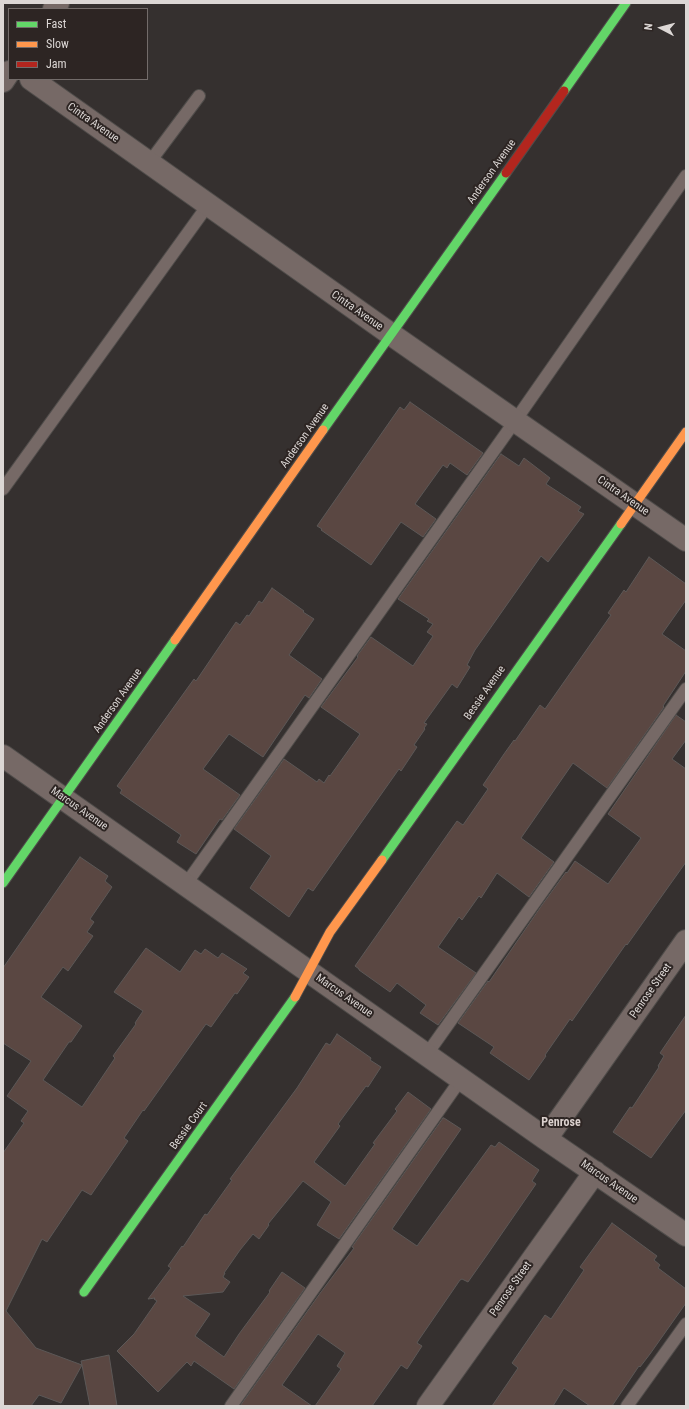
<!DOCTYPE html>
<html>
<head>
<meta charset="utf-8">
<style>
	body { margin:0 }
	#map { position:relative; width:689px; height:1409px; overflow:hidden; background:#35302f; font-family:"Roboto Condensed",sans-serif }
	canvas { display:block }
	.frame { position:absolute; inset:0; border:4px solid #dcd7d5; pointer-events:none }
	.legend { position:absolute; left:8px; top:8px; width:140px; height:72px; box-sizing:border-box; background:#2d2523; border:1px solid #736c6a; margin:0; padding:5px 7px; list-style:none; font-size:12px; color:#dcd7d5 }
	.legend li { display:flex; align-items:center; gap:8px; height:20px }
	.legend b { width:20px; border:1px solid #736c6a }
	.north { position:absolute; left:641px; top:8px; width:40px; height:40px; -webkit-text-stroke:3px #2d2523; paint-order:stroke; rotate:276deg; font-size:11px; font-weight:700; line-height:16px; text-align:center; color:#dcd7d5 }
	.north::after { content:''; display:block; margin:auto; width:14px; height:18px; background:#dcd7d5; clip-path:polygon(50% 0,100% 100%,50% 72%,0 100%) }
</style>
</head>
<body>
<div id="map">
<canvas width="689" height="1409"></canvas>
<div class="frame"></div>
<ul class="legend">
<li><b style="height:5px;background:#63d668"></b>Fast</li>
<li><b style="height:5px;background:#ff974d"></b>Slow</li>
<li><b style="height:5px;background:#b3261e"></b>Jam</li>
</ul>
<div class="north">N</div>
</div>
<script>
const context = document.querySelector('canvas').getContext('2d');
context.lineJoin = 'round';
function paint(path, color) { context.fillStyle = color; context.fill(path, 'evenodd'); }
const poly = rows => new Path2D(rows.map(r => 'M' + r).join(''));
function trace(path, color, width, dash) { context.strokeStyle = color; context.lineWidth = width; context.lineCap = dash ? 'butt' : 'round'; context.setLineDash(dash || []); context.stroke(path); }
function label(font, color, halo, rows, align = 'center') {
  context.font = font + ' "Roboto Condensed",sans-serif'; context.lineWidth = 4; context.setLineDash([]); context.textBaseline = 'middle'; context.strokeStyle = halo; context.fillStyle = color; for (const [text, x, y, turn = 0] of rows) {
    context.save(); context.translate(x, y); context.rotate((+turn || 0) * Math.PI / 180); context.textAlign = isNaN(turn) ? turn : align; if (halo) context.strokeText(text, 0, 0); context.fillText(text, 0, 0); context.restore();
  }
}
const building = poly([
	[410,402,483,453,467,475,450,463,447,468,443,465,415,504,436,519,423,537,401,522,371,565,321,530,322,529,317,526,400,407,404,410,410,402],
	[501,454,519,466,524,458,550,478,546,484,581,507,578,511,584,514,548,562,541,556,475,650,467,665,470,667,457,688,452,684,424,723,427,724,424,728,425,729,414,745,417,747,401,771,399,769,313,891,308,888,289,917,250,888,271,856,234,829,284,759,317,782,319,779,324,783,329,775,330,776,360,734,321,707,358,657,357,656,371,637,413,666,433,636,427,632,433,624,427,621,429,619,398,599,501,454],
	[649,557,686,584,686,600,662,634,686,651,686,671,663,706,664,707,607,788,573,763,521,838,554,862,529,897,497,873,481,898,479,896,462,920,459,917,438,947,476,973,438,1025,420,1013,426,1005,397,983,390,992,359,970,359,969,355,966,457,821,463,825,488,789,483,785,504,754,514,740,515,741,540,705,545,709,611,615,608,613,624,590,626,592,649,557],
	[272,588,304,611,303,612,314,619,289,655,322,679,309,698,305,695,263,757,229,734,203,769,240,795,222,820,220,819,196,854,177,842,181,835,120,793,122,790,117,786,194,679,196,681,236,622,240,625,247,615,249,616,259,601,262,603,272,588],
	[676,715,686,722,686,740,672,759,686,769,686,862,627,945,626,944,572,1021,570,1019,545,1055,546,1056,529,1080,490,1053,494,1047,458,1023,488,981,489,982,542,905,566,872,567,873,575,861,608,884,641,838,608,814,676,715],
	[80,857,108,876,105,881,112,887,90,919,94,922,87,932,93,936,68,971,63,967,41,997,82,1026,71,1042,69,1042,43,1080,82,1107,115,1058,113,1056,136,1024,135,1023,143,1011,114,992,146,948,180,972,195,950,201,954,205,949,218,958,222,953,247,969,243,973,249,977,237,994,235,993,211,1027,206,1024,144,1111,143,1110,124,1138,128,1141,91,1195,82,1190,47,1242,42,1239,6,1311,36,1348,82,1365,81,1361,109,1355,117,1406,90,1406,82,1365,61,1403,39,1395,31,1406,3,1406,3,1153,24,1123,21,1121,28,1111,7,1096,31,1061,3,1043,3,968,80,857],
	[686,1015,686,1110,651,1158,613,1132,630,1107,632,1108,659,1067,658,1066,664,1056,660,1053,686,1015],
	[337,1034,371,1058,370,1060,381,1067,368,1087,366,1086,338,1124,340,1126,314,1162,345,1186,375,1144,373,1143,397,1111,395,1109,408,1092,431,1109,339,1239,317,1225,331,1202,303,1181,268,1224,269,1225,259,1239,253,1234,240,1250,224,1273,225,1273,223,1277,230,1282,223,1292,183,1296,210,1314,195,1336,224,1357,239,1334,270,1292,269,1291,282,1272,305,1288,234,1389,194,1361,191,1366,187,1362,158,1392,117,1351,134,1334,157,1301,154,1299,155,1298,148,1299,171,1268,168,1266,182,1246,183,1247,205,1214,207,1215,232,1180,230,1179,297,1088,326,1043,330,1045,337,1034],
	[443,1118,444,1118,461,1129,392,1229,417,1246,491,1145,495,1147,499,1142,539,1170,532,1181,536,1184,487,1255,468,1282,462,1279,460,1280,418,1341,417,1343,422,1346,407,1369,401,1365,372,1406,315,1406,341,1369,337,1366,345,1353,318,1334,282,1385,312,1406,240,1406,321,1292,354,1248,352,1247,443,1118],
	[612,1223,657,1256,654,1260,660,1265,658,1268,686,1289,686,1303,650,1354,640,1367,639,1366,612,1406,590,1406,564,1388,553,1406,492,1406,518,1368,512,1363,545,1315,551,1319,584,1270,580,1267,612,1223]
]);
paint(building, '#5a4742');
trace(building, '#5c5857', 1);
const lane = poly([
	[149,163,199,96],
	[3,489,208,205],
	[186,884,515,421,686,176],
	[427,1054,686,689],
	[231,1406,461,1079],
	[627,1406,686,1324]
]);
const street = poly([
	[54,9,58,3],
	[31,79,392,335,686,540],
	[3,81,9,72],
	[3,756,546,1139,686,1235],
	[546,1139,686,941],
	[428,1406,595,1172]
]);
const fast = poly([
	[564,91,626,3],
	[323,430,506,173],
	[382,860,621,524],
	[3,883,175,640],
	[84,1292,295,997]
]);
const slow = poly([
	[621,524,686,432],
	[175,640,323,430],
	[295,997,330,932,382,860]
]);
const jam = poly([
	[506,173,564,91]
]);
trace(lane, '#4f4c4a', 14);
trace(street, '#4f4c4a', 24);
trace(fast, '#4f4c4a', 11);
trace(slow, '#4f4c4a', 11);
trace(jam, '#4f4c4a', 11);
trace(lane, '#766966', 12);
trace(street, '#766966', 22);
trace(fast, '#63d668', 9);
trace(slow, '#ff974d', 9);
trace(jam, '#b3261e', 9);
label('11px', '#dcd7d5', '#2d2523', [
	["Cintra Avenue",93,123,35],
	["Anderson Avenue",492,172,-55],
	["Cintra Avenue",357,311,35],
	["Anderson Avenue",305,436,-55],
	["Cintra Avenue",623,496,35],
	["Bessie Avenue",485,693,-55],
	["Anderson Avenue",118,701,-55],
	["Marcus Avenue",79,809,35],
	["Penrose Street",651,991,-55],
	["Marcus Avenue",344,996,35],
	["Bessie Court",189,1126,-54],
	["Marcus Avenue",609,1182,35],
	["Penrose Street",511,1289,-55]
]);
label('bold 12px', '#dbd1ce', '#2d2523', [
	["Penrose",561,1123]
]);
</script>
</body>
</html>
